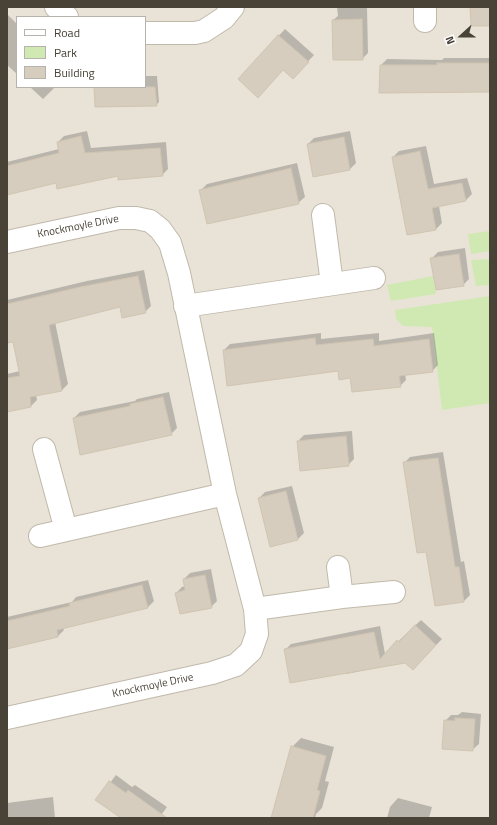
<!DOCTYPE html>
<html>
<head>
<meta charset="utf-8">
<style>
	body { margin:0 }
	#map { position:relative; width:497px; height:825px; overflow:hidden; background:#f5f1e9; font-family:"Titillium Web",sans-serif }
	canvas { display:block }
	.frame { position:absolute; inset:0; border:8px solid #484237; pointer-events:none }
	.legend { position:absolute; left:16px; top:16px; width:130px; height:72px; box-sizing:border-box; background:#fff; border:1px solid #b6b3af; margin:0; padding:5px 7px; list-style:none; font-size:12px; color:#484237 }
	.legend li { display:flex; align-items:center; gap:8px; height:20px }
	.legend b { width:20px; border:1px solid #b6b3af }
	.north { position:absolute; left:441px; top:16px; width:40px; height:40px; -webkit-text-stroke:3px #fff; paint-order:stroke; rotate:249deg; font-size:11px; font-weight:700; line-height:16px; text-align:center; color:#484237 }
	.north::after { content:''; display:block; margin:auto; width:14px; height:18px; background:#484237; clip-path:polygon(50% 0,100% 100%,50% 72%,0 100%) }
</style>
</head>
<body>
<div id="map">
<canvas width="497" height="825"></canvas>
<div class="frame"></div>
<ul class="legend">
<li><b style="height:5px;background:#fff"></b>Road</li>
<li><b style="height:11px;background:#d0e9b2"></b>Park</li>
<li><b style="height:11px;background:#d6cdbe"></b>Building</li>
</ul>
<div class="north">N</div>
</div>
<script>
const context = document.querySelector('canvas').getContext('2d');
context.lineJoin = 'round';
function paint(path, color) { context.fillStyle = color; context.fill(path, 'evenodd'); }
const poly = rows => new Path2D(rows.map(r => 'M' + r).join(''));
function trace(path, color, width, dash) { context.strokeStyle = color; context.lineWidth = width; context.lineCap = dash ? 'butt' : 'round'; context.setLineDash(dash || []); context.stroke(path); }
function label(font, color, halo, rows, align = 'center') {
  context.font = font + ' "Titillium Web",sans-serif'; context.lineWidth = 4; context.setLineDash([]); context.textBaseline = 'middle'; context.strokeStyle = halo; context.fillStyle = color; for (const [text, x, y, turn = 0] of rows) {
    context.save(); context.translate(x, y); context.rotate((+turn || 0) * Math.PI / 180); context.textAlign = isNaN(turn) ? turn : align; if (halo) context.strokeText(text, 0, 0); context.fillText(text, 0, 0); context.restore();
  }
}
paint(poly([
	[7,7,490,7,490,818,7,818],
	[17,17,145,17,145,87,17,87]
]), '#e9e3d7');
paint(poly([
	[490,231,490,251,471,254,468,234],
	[490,259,490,285,476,286,471,260],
	[433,276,436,294,391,301,387,285],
	[490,296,490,403,442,410,432,327,403,326,396,319,395,310]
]), '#d0e9b2');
paint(poly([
	[337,7,367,7,368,53,362,59,333,20,338,16],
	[7,14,17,24,17,74,7,65],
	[285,29,314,55,299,71,284,69,239,79],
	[444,58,490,58,490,90,381,65,387,59,442,60],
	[145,76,157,76,159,102,156,105,95,87,145,87],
	[30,87,55,87,43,99],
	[87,131,91,148,166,142,168,169,162,175,119,174,57,182,7,194,7,162,59,149,58,142,64,136],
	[350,131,356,163,350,169,308,144,314,138],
	[426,146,434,184,467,178,472,194,466,200,439,206,442,223,436,229,408,234,393,157,399,151],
	[297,163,305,197,298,203,201,190,207,184],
	[465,248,469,279,463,285,431,259,438,252],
	[144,270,151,306,145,312,121,306,55,322,68,384,62,390,36,395,37,400,31,406,7,411,7,374,20,371,14,340,7,342,7,300,87,281],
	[321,333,321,339,379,333,379,341,434,333,438,365,432,371,405,374,406,380,400,386,351,377,339,370,224,350,230,344],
	[169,392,177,428,171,434,74,418,80,412,135,401,137,399],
	[352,431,354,459,348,465,298,441,304,435],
	[443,452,461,562,464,561,470,595,464,601,427,550,404,463,410,457],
	[292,486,304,533,298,539,259,498,265,492],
	[211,569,217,601,211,607,176,593,182,587,186,586,184,579,190,573],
	[148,580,154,601,148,607,63,628,64,630,58,636,7,648,7,617,72,602,76,597],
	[421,620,442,639,419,663,406,662,346,674,346,671,285,650,291,644,380,626,385,654],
	[462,712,481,714,479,744,472,750,445,721,451,715,458,715],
	[301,738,334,747,325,781,329,782,322,808,316,814,315,818,272,818,292,747],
	[116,775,132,787,135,785,167,807,159,818,122,818,97,800],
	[53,797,55,818,7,818,7,803],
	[398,798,432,807,429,818,387,818,390,807]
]), '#0003');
const building = poly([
	[470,7,490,7,490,26,471,26,470,7],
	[362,19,363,60,333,60,332,20,362,19],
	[278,35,309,62,293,79,283,70,258,98,238,79,278,35],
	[437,63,489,63,490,92,379,93,380,65,437,65,437,63],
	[94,87,155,87,157,106,95,107,94,87],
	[81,136,85,153,160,148,163,176,118,180,118,176,57,189,56,183,7,195,7,166,59,153,57,142,81,136],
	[344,137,350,170,313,177,307,144,344,137],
	[420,151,428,189,462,183,466,201,432,208,436,230,407,235,392,157,420,151],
	[291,168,299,204,207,224,199,190,291,168],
	[459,254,464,286,436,290,430,258,459,254],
	[138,276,146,313,122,318,120,307,49,325,62,391,30,397,31,407,7,412,7,378,20,376,13,342,7,343,7,304,80,287,138,276],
	[315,338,316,345,373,339,374,346,429,339,433,372,399,376,401,387,352,392,350,378,339,380,338,371,227,386,223,350,315,338],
	[163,397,172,435,80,455,73,418,130,406,130,404,163,397],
	[346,436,349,466,300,471,297,441,346,436],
	[438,458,455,567,459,567,464,602,435,606,426,552,417,553,403,462,438,458],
	[286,491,298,540,270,547,258,498,286,491],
	[205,575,212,608,180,614,175,593,185,590,183,579,205,575],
	[142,585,148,608,57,630,58,637,7,649,7,621,70,606,69,603,142,585],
	[415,625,436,645,413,670,405,663,290,683,284,649,374,632,380,659,397,640,399,642,415,625],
	[455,718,475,719,473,751,442,749,444,720,455,721,455,718],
	[291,746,326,756,317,790,320,791,313,818,271,818,291,746],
	[109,781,126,793,128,790,167,818,121,818,95,800,109,781]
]);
paint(building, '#d6cdbe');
trace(building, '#d1c5b1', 1);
const minor = poly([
	[56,7,67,17],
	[425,7,425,21],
	[145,33,195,33,204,31,224,18,233,7],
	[323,215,332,284],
	[7,242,119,218,136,218,150,221,160,229,170,243,179,273,225,494,255,609,257,634,251,651,236,665,212,673,7,718],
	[185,306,374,278],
	[44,449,66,530],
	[40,536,225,494],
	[338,567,342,597],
	[255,609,342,597,394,592]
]);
trace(minor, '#c0b9ab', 24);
trace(minor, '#fff', 22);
label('11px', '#484237', '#fff', [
	["Knockmoyle Drive",78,227,-11],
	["Knockmoyle Drive",153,686,-12]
]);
</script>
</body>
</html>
